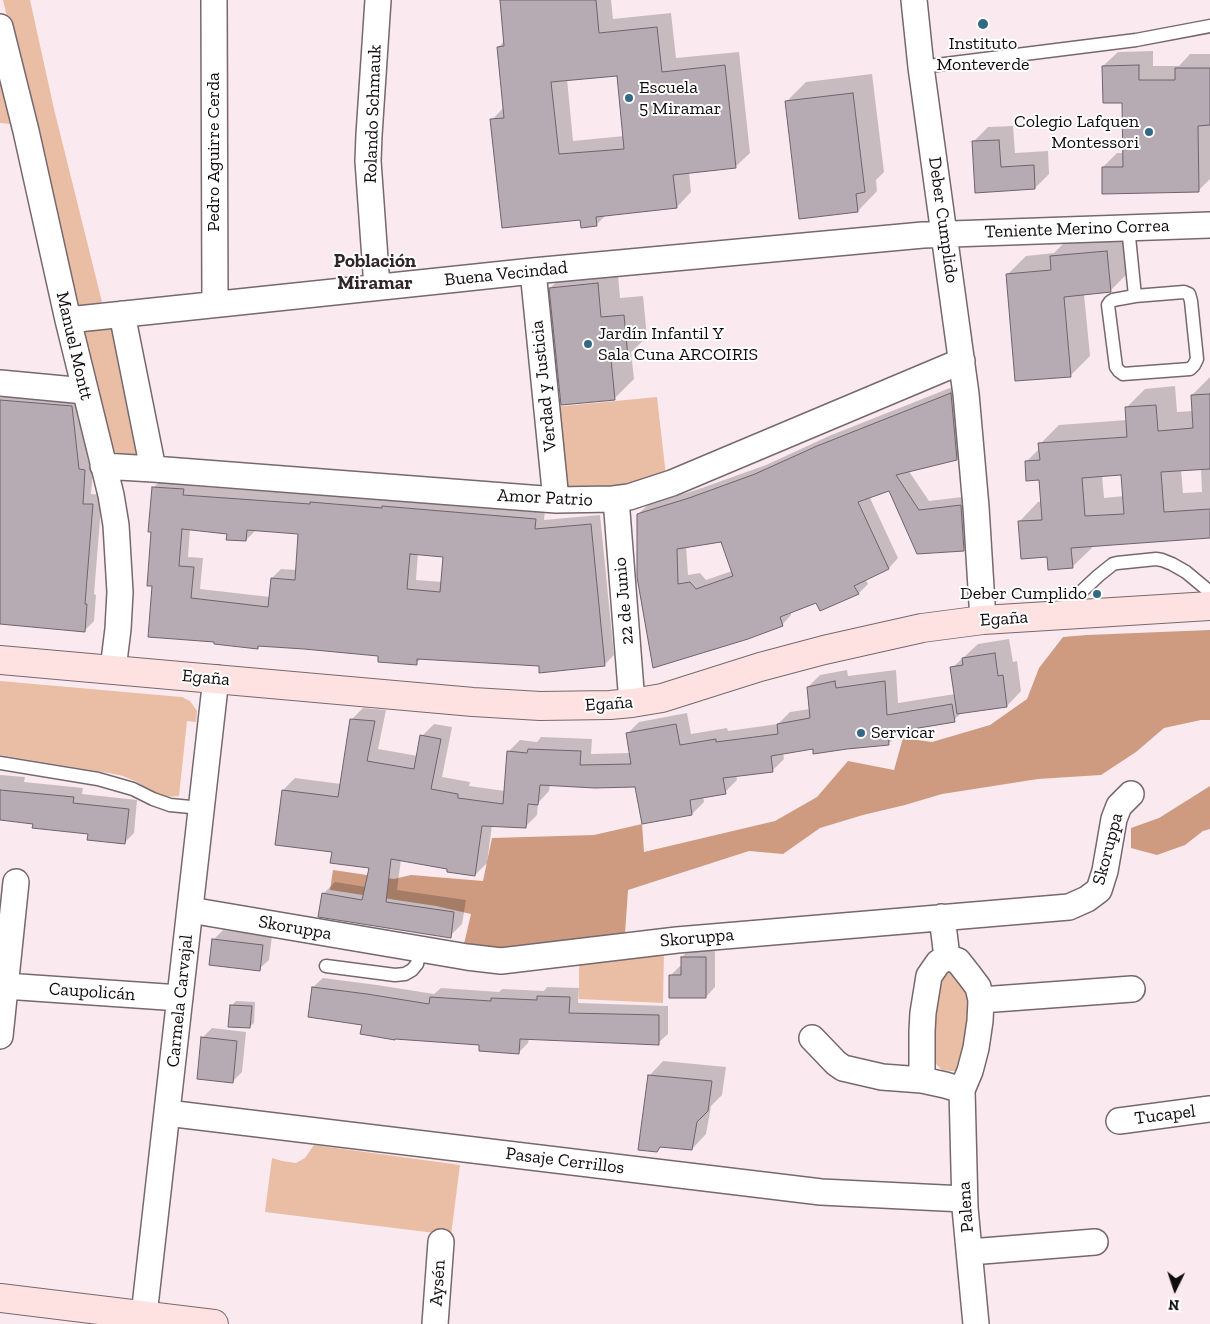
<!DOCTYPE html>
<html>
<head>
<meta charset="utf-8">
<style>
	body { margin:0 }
	#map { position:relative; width:1210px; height:1324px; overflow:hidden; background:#faeaef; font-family:"Zilla Slab",serif }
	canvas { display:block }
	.north { position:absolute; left:1150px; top:1264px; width:50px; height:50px; -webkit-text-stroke:4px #fff; paint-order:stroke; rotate:184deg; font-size:14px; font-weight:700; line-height:20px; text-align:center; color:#100b0c }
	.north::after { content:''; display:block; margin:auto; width:18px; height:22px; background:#100b0c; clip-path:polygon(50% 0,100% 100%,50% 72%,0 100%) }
</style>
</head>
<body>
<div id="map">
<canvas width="1210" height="1324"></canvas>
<div class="north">N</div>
</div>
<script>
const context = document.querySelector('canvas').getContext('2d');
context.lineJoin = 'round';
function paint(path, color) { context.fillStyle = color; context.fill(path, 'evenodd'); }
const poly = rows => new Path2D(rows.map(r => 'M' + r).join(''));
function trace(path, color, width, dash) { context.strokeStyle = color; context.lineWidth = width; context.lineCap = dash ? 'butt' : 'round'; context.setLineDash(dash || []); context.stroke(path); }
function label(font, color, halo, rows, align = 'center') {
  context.font = font + ' "Zilla Slab",serif'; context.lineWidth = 4; context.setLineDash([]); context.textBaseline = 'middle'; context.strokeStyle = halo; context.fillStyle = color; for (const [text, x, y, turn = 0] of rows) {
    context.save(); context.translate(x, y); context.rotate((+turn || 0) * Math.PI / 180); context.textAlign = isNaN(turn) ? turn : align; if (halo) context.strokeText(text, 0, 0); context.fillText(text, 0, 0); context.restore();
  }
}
paint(poly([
	[3,0,30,0,54,109,102,302,94,305,80,306,75,303],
	[0,75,12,124,0,123],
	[110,327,113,331,138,457,124,456,115,452,109,445,83,335,85,330],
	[657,397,666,476,634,486,561,492,554,407],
	[0,681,170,696,182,697,190,701,197,711,196,722,187,721,179,796,166,797,156,794,137,782,123,776,109,773,0,755],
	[664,952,663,1003,579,999,579,962],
	[946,972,953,972,967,983,973,1018,957,1071,951,1071,942,1070,932,1060,930,1053,940,975],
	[314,1145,460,1165,451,1235,265,1212,272,1158,282,1161,296,1163,305,1158]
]), '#eabda5');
paint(poly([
	[1210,630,1210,720,1201,720,1164,728,1136,752,1101,775,1038,779,942,794,905,805,863,815,820,828,783,854,749,851,628,890,625,934,503,949,464,944,471,914,436,906,330,890,333,870,394,879,411,875,483,881,492,838,594,835,642,824,644,852,775,821,817,797,848,761,894,770,903,738,932,742,990,725,1027,699,1039,668,1063,637,1087,635],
	[1210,786,1210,829,1203,831,1185,845,1157,855,1131,848,1131,828,1159,818]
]), '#cf9b80');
paint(poly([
	[502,0,611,0,613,19,671,13,676,58,739,52,750,153,735,167,689,172,691,192,677,207,607,214,596,225,581,219,492,120,504,107,498,48,505,40],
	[618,74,624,136,573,141,567,79],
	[1153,51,1153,66,1179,66,1190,54,1210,54,1210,179,1198,191,1103,167,1117,153,1124,153,1124,102,1103,66,1118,52],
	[872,74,884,172,876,180,877,191,858,211,787,101,806,82],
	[1013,126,1015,153,1048,151,1049,174,1035,188,977,192,973,142,988,127],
	[1126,232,1129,272,1110,291,1084,294,1090,356,1071,375,1007,275,1026,256,1054,253,1070,237],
	[617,264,620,298,643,296,647,337,631,352,634,379,615,398,550,288,570,269],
	[1210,377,1210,537,1091,545,1092,548,1072,567,1049,555,1019,522,1038,502,1042,502,1040,479,1026,462,1040,448,1040,444,1059,425,1127,420,1126,408,1145,389,1175,386,1177,412,1193,411,1192,395],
	[1201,468,1202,492,1183,493,1181,469],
	[1122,474,1124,496,1104,498,1102,475],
	[960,384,966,449,957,459,908,470,929,501,970,496,973,540,963,550,890,489,869,496,898,558,889,568,865,579,868,584,859,593,820,609,817,602,791,612,791,615,782,625,654,666,638,514,648,505,699,489,766,465,829,436],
	[722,540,732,571,706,580,700,573,688,575,686,546],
	[0,390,81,397,88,460,94,460,91,494,102,495,94,594,96,595,94,621,84,631,0,623],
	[163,478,193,480,192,486,319,495,321,493,545,510,544,520,600,515,614,655,604,665,540,665,422,658,416,663,379,655,260,645,258,648,153,585,154,487],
	[190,529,228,533,246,540,255,531,300,533,297,570,281,569,272,578,270,597,200,589,203,558,188,557],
	[418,553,444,556,442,582,416,580],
	[1009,639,1013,662,1017,661,1021,691,1007,706,963,711,954,720,900,730,900,732,888,744,814,748,783,752,784,759,772,771,736,775,737,780,725,792,703,796,704,802,692,814,636,786,550,784,549,791,538,803,537,815,525,827,492,825,487,863,475,875,448,868,401,859,397,890,466,900,462,924,450,936,323,894,335,882,366,887,370,867,333,851,283,790,295,778,341,784,351,720,363,708,386,710,378,749,418,756,422,736,434,724,452,727,442,777,470,782,469,786,505,791,508,752,520,740,537,742,541,737,592,739,591,754,630,753,627,734,639,722,687,713,691,734,727,728,728,731,778,724,790,712,810,709,808,687,820,675,847,670,848,676,896,670,898,703,955,694,952,668,978,644],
	[0,775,25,777,24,782,83,788,82,794,137,800,134,833,124,843,89,833,34,823,0,819],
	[223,930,272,936,269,960,259,969,213,940],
	[691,948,715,948,715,987,706,997,670,976,680,966,682,966,682,957],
	[323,978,377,985,434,994,441,988,499,992,502,989,544,991,547,987,579,988,578,1003,668,1006,668,1034,658,1043,529,1038,528,1043,519,1052,480,1044,363,1024,313,987],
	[236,1001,255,1002,254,1023,249,1027,232,1005],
	[212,1028,246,1032,242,1072,233,1081,202,1038],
	[663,1061,726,1067,722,1095,711,1106,706,1134,692,1149,662,1146,657,1151,649,1076]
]), '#0003');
const building = poly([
	[500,0,596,0,599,33,657,27,662,72,725,65,736,168,673,175,677,208,596,217,597,226,581,228,580,220,502,228,490,119,504,118,497,47,504,46,500,0],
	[617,76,624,149,559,154,551,82,617,76],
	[1139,65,1139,80,1175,80,1175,68,1210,68,1210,125,1198,126,1199,192,1102,194,1102,167,1123,167,1122,103,1103,103,1102,66,1139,65],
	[853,93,865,192,856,194,858,212,799,219,785,101,853,93],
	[999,140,1001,167,1034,165,1035,189,975,193,972,141,999,140],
	[1107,251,1111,292,1064,297,1071,377,1015,381,1006,274,1051,270,1050,256,1107,251],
	[598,283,601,317,624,315,628,357,611,359,615,400,561,405,549,288,598,283],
	[951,393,957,460,896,475,919,510,961,505,964,551,917,554,889,491,858,502,889,569,854,586,859,594,820,611,816,603,780,617,783,626,748,639,653,668,637,577,637,514,689,498,755,474,817,446,951,393],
	[721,542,733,576,696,589,690,582,678,584,677,549,721,542],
	[1210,394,1210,469,1161,472,1164,512,1210,509,1210,538,1071,548,1073,568,1048,570,1047,557,1021,559,1018,521,1042,520,1039,480,1026,481,1025,461,1040,460,1038,443,1127,437,1125,407,1156,405,1158,431,1193,428,1191,395,1210,394],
	[1121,475,1124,514,1085,516,1082,478,1121,475],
	[0,400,72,406,79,469,85,470,83,504,93,504,85,604,87,604,85,632,0,624,0,400],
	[152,487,184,489,183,495,310,504,310,502,382,508,382,506,536,519,535,529,591,524,605,666,539,673,539,666,417,659,417,665,378,662,378,656,304,649,258,646,258,649,214,644,214,642,148,637,152,586,147,586,151,532,148,532,152,487],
	[182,529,227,534,226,540,246,541,247,530,298,534,295,580,271,578,268,607,191,598,194,567,179,566,182,529],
	[410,554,443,557,440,592,407,589,410,554],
	[995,653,998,676,1003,675,1007,707,957,714,950,667,963,665,962,658,995,653],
	[835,681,836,688,885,681,887,715,952,704,955,722,888,733,889,745,847,749,813,754,813,749,771,756,773,772,723,778,726,794,690,800,692,815,642,824,635,787,595,788,540,785,538,805,528,804,526,828,482,826,475,876,447,872,447,869,391,859,386,902,454,912,451,938,318,917,322,893,362,900,369,868,330,863,332,852,275,845,282,790,338,797,350,719,375,721,367,761,414,769,420,735,441,739,431,789,458,794,458,798,503,804,507,751,527,753,528,749,581,751,580,765,631,764,626,733,676,724,680,745,716,739,716,742,778,734,777,724,810,718,807,687,835,681],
	[0,790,74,797,73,803,129,809,125,844,87,840,88,834,32,828,33,824,0,820,0,790],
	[212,939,263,945,260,971,209,965,212,939],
	[681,957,706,957,706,998,669,998,669,975,681,975,681,957],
	[312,987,367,994,429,1004,430,997,491,1001,491,998,537,1000,537,996,570,997,569,1013,659,1015,659,1045,520,1039,519,1054,479,1051,479,1045,395,1039,395,1040,360,1034,362,1025,308,1017,312,987],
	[230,1005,252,1006,250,1028,228,1027,230,1005],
	[201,1037,237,1041,233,1083,197,1079,201,1037],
	[648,1075,712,1081,708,1111,697,1122,692,1150,660,1147,657,1152,638,1150,648,1075]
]);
paint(building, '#b6aab3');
trace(building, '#6e636c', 1);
const lane = poly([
	[921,67,1136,40,1210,26],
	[1128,227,1135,296],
	[1184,292,1189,294,1191,301,1197,359,1194,365,1190,369,1123,374,1119,371,1116,367,1108,305,1110,302,1113,300,1135,296,1184,292],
	[1067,613,1082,591,1098,576,1113,564,1117,563,1156,559,1162,560,1172,564,1186,572,1210,592],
	[0,763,98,779,133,789,153,799,170,805,201,808],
	[326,966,395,975,405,974,412,970,417,964,420,949]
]);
const street = poly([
	[214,0,215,304],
	[914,0,921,67,966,394,976,507,983,620],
	[0,27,26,131,68,320,111,495,116,525,120,592,118,629,113,669],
	[533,271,556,500],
	[377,287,368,161,369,135,378,0],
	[122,314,153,469],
	[68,320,533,271,923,235,1210,225],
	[0,383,85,391],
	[103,466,153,469,556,500,613,499,629,497,672,483,962,361],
	[616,499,632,703],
	[190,910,467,957,501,961,677,940,1069,907,1087,899,1099,890,1105,871,1114,819,1119,806,1131,794],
	[942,917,947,957],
	[947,957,958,961,969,975,978,987,981,1000,980,1021,976,1048,970,1071,962,1090,965,1208,976,1324],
	[947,957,938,963,929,976,923,1013,922,1031,922,1080,945,1085,962,1090],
	[5,986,180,998],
	[981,1000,1132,989],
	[0,1036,16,882],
	[812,1038,836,1063,843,1068,882,1077,922,1080],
	[167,1113,821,1192,964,1199],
	[1119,1121,1210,1109],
	[970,1252,1095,1242],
	[143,1324,216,678],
	[435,1324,441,1242]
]);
const secondary = poly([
	[0,660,473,702,540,706,610,705,632,703,662,698,760,667,824,650,922,628,983,620,1210,606],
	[0,1298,214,1324]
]);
trace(lane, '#76686c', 15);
trace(street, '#76686c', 28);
trace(secondary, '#76686c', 30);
trace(lane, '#fff', 12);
trace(street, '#fff', 25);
trace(secondary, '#fde2e1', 28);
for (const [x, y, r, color] of [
	[983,24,6,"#346985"],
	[629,98,5,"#346985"],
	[1149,132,5,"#346985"],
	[588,344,5,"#346985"],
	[1097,594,5,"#346985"],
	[861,733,5,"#346985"]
]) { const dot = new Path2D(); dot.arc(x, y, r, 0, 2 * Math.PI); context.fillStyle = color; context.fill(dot); trace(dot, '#fff', 2); }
label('18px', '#100b0c', '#fff', [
	["Instituto",983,44,"center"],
	["Monteverde",983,65,"center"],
	["Escuela",639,88],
	["5 Miramar",639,109],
	["Colegio Lafquen",1139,122,"right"],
	["Montessori",1139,143,"right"],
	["Jardín Infantil Y",598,334],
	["Sala Cuna ARCOIRIS",598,355],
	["Deber Cumplido",1087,594,"right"],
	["Servicar",871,733]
], 'left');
label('18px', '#100b0c', '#fff', [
	["Rolando Schmauk",373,114,-88],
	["Pedro Aguirre Cerda",214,152,-90],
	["Deber Cumplido",943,220,82],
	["Teniente Merino Correa",1077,229,-2],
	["Buena Vecindad",506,274,-6],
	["Manuel Montt",74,346,77],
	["Verdad y Justicia",544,386,-96],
	["Amor Patrio",545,498,3],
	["22 de Junio",624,601,-95],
	["Egaña",1004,619,-4],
	["Egaña",206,678,5],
	["Egaña",609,704,-4],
	["Skoruppa",1108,849,-75],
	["Skoruppa",295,928,10],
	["Skoruppa",697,938,-5],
	["Caupolicán",92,992,4],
	["Carmela Carvajal",180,1001,-84],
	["Tucapel",1165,1115,-7],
	["Pasaje Cerrillos",565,1161,7],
	["Palena",966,1207,-94],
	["Aysén",438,1283,-86]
]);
label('bold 19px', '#312529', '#fff', [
	["Población",375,262],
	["Miramar",375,284]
]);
</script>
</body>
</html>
